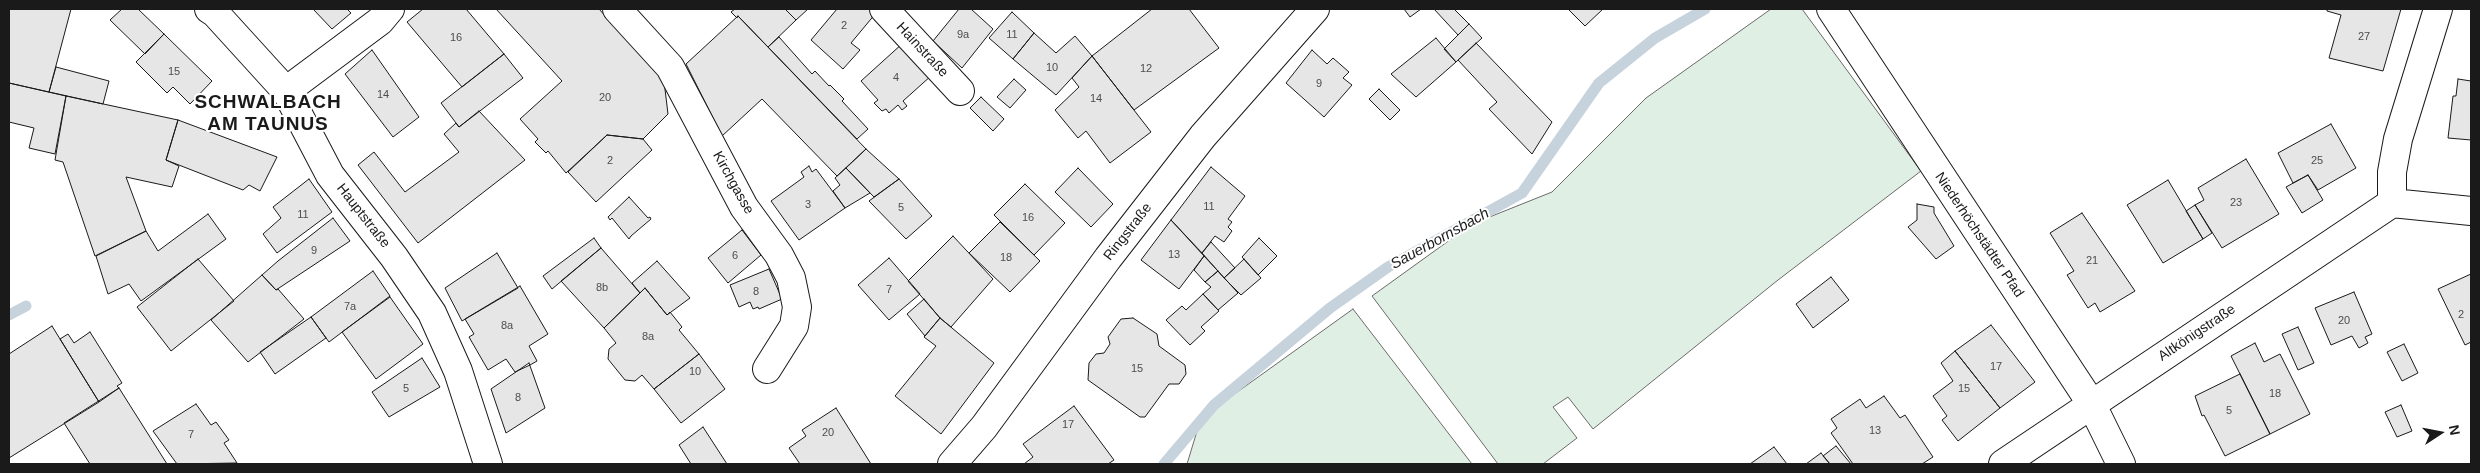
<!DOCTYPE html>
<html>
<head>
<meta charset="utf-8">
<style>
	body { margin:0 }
	#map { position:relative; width:2480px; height:473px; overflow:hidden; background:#fff; font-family:Arial,sans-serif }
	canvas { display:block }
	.frame { position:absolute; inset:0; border:10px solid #1a1a1a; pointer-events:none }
	.north { position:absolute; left:2415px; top:408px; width:50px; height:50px; -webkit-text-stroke:4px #fff; paint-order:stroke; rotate:79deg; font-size:14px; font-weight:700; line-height:20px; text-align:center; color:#1a1a1a }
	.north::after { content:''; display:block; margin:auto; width:18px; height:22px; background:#1a1a1a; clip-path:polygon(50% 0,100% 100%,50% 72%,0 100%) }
</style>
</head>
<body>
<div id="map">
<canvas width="2480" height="473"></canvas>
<div class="frame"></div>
<div class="north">N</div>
</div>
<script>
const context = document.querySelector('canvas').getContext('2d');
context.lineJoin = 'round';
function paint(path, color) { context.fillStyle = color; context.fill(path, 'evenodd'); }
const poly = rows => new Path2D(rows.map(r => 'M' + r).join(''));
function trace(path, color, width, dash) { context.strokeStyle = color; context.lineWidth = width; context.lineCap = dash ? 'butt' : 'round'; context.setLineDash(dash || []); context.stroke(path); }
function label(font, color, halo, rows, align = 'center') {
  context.font = font + ' Arial,sans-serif'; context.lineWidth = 4; context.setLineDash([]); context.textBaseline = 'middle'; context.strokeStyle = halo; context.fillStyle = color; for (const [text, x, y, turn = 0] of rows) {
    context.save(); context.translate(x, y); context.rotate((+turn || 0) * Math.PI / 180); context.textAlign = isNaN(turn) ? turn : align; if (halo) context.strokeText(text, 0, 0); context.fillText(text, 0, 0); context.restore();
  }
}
const green = poly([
	[1771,9,1802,9,1921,171,1778,280,1593,429,1568,397,1553,407,1577,438,1543,464,1498,464,1372,296,1472,224,1552,192,1646,98,1771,9],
	[1353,309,1472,464,1187,464,1201,418,1353,309]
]);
paint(green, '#e0efe3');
trace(green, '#6a6a6a', 1);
trace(poly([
	[9,315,26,306],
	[1164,464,1214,405,1330,308,1388,267,1522,193,1599,83,1655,38,1705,9]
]), '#c6d2dc', 11);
const building = poly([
	[9,9,71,9,49,92,9,83,9,9],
	[122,9,138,9,164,34,145,54,110,20,122,9],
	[313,9,347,9,351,13,332,29,313,9],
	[423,9,466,9,504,54,462,87,407,22,423,9],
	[496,9,599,9,664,81,668,114,643,139,607,135,566,173,548,151,546,153,535,142,538,139,520,119,562,81,496,9],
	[735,9,785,9,796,20,768,47,738,16,737,18,731,12,735,9],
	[785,9,808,9,796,20,785,9],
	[837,9,871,9,876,13,851,43,860,50,843,69,811,40,837,9],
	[959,9,971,9,993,29,962,68,933,41,959,9],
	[1152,9,1189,9,1219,48,1134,110,1092,56,1152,9],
	[1404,9,1421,9,1410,17,1404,9],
	[1434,9,1454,9,1469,24,1458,35,1434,9],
	[1568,9,1603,9,1585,26,1568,9],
	[2327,9,2401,9,2383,71,2329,58,2341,15,2327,11,2327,9],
	[1012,12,1034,33,1013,59,989,38,1012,12],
	[738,16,866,149,837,176,762,99,722,136,686,64,738,16],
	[1469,24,1482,38,1456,62,1444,49,1469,24],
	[1034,33,1056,53,1075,36,1092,56,1056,95,1013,59,1034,33],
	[164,34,212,81,190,104,173,87,167,93,136,62,164,34],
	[779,37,812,74,815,71,829,86,830,85,844,99,842,101,868,129,857,139,768,47,779,37],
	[1436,38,1456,62,1416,97,1391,74,1436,38],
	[903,43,932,75,903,101,907,106,902,110,898,105,889,113,886,109,882,111,874,103,878,100,861,81,903,43],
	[1476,43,1552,122,1532,154,1489,109,1497,102,1458,60,1476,43],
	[372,50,419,117,393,137,345,74,372,50],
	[1312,50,1327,64,1333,58,1349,72,1343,78,1352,85,1324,117,1286,83,1312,50],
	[504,54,523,78,459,127,441,103,504,54],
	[1092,56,1151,132,1110,163,1086,131,1078,138,1055,110,1079,87,1072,78,1092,56],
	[56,67,109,81,103,104,49,92,56,67],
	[1014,79,1026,90,1010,108,997,97,1014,79],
	[2458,79,2471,81,2471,140,2448,138,2453,96,2456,96,2458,79],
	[9,83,66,96,55,154,29,148,34,128,9,122,9,83],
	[1379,89,1400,110,1390,120,1369,99,1379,89],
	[66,96,178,120,166,160,179,166,172,187,126,177,146,231,95,256,63,162,55,160,66,96],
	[981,97,1004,119,993,131,970,108,981,97],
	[479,111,525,160,418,243,358,165,374,152,405,192,459,152,444,134,456,123,459,127,479,111],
	[178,120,277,157,260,191,249,185,243,190,166,160,178,120],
	[2331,124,2356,168,2318,190,2308,175,2293,183,2278,153,2331,124],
	[607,135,643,139,652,150,596,202,568,172,607,135],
	[866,149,899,179,874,197,846,168,866,149],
	[2246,159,2279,214,2222,248,2195,205,2204,200,2198,188,2246,159],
	[809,166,812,172,816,169,845,208,799,240,771,201,804,177,801,172,809,166],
	[1211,167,1245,196,1228,219,1232,222,1228,227,1232,231,1224,242,1215,236,1202,253,1171,220,1211,167],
	[846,168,870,193,845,208,833,191,840,185,835,178,846,168],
	[1078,168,1113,204,1091,227,1055,192,1078,168],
	[2308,175,2323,200,2302,213,2286,187,2308,175],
	[309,179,332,212,277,253,263,234,281,218,273,207,309,179],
	[899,179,932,216,906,239,869,201,899,179],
	[2168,180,2203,239,2163,263,2127,205,2168,180],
	[1025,184,1065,223,1034,255,994,215,1025,184],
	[629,197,648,218,650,217,651,219,631,236,629,239,612,218,610,220,608,217,629,197],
	[1917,204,1934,207,1934,213,1954,246,1936,259,1908,227,1917,220,1917,204],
	[2195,205,2212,233,2203,239,2186,211,2195,205],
	[2082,213,2135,291,2100,312,2095,303,2088,308,2067,275,2074,271,2050,233,2082,213],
	[208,214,226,239,141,301,129,284,108,294,96,256,146,231,158,251,208,214],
	[333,218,350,241,276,290,262,275,278,261,333,218],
	[1171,220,1204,256,1179,289,1141,260,1171,220],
	[1000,222,1040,261,1010,292,969,253,1000,222],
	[742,230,761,255,728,283,708,258,742,230],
	[953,236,993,279,951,327,940,318,908,281,953,236],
	[594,238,601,248,552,289,543,276,594,238],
	[1259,238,1277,256,1258,275,1242,257,1259,238],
	[1211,242,1235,268,1224,278,1202,253,1211,242],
	[601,248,640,293,604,328,561,281,601,248],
	[497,253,518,288,462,321,445,288,497,253],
	[1204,256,1218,271,1205,282,1194,270,1204,256],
	[889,258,920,294,889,320,858,285,889,258],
	[198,259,234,301,171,351,137,307,198,259],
	[1244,259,1261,278,1241,295,1224,278,1244,259],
	[657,261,690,298,667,315,645,288,640,293,632,283,657,261],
	[769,269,782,299,759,309,758,307,753,309,750,302,739,307,730,285,769,269],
	[373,271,390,296,329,342,311,317,373,271],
	[1218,271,1238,293,1218,310,1203,294,1211,287,1205,282,1218,271],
	[2471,274,2471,342,2465,345,2438,289,2471,274],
	[262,275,276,290,278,289,304,319,248,362,211,320,262,275],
	[1831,277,1849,300,1813,328,1796,304,1831,277],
	[520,286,548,334,529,346,537,361,530,365,515,372,506,359,488,370,469,337,474,334,465,319,520,286],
	[645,288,667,315,670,312,682,327,679,330,699,354,654,389,642,375,635,381,625,380,608,359,609,349,616,343,604,328,645,288],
	[2354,292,2372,334,2365,337,2368,343,2359,348,2352,336,2331,345,2315,308,2354,292],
	[1203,294,1219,311,1201,327,1205,331,1190,345,1166,320,1182,306,1186,310,1203,294],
	[390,297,423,344,376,379,342,332,390,297],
	[924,299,940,318,925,336,907,314,924,299],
	[311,317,326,338,275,374,260,352,311,317],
	[940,318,994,363,941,434,895,396,936,346,924,337,940,318],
	[1133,318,1157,334,1159,346,1185,365,1186,374,1179,384,1169,384,1145,417,1140,417,1088,380,1089,363,1096,354,1104,353,1110,344,1108,337,1121,319,1133,318],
	[1991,325,2035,382,2000,408,1955,351,1991,325],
	[52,326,99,402,9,458,9,354,52,326],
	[2298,327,2314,363,2298,370,2282,334,2298,327],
	[90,332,122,383,117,386,119,388,99,402,60,339,68,334,74,343,90,332],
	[2255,343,2264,362,2280,354,2310,414,2270,434,2231,356,2255,343],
	[2404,344,2418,373,2402,381,2387,352,2404,344],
	[1955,351,2000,408,1958,441,1942,420,1947,416,1933,396,1953,381,1941,363,1955,351],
	[699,354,725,389,681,423,654,389,699,354],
	[422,358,440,387,389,417,372,392,422,358],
	[529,363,545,408,506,433,491,389,529,363],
	[2240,374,2270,434,2225,456,2204,415,2202,416,2195,396,2240,374],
	[119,388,167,464,90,464,64,423,119,388],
	[1884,396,1900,418,1905,415,1933,457,1922,464,1853,464,1831,433,1837,428,1831,419,1860,399,1866,408,1884,396],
	[196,404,211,425,216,422,229,440,224,443,237,463,177,464,153,431,196,404],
	[2401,405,2412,431,2397,437,2385,412,2401,405],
	[1074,406,1114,460,1108,464,1024,464,1033,457,1023,444,1074,406],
	[836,408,871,464,800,464,789,448,806,436,802,430,836,408],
	[703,427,727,464,691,464,679,445,703,427],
	[1836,446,1851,464,1830,464,1823,456,1836,446],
	[1774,447,1787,464,1750,464,1774,447],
	[1821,453,1830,464,1806,464,1821,453]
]);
paint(building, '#e6e6e6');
trace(building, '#1a1a1a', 1);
const street = poly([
	[209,9,215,13,286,91,330,175,394,257,432,313,458,371,488,464],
	[617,9,670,67,744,207,779,255,791,278,797,307,794,326,767,369],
	[884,9,960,91],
	[1831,9,2091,403,2121,464],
	[286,91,380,21,390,9],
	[2392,203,2392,172,2398,139,2438,9],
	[2003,464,2392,203,2471,211]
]);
const secondary = poly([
	[952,464,984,427,1108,258,1203,136,1315,9]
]);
trace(street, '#1a1a1a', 30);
trace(secondary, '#1a1a1a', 30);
trace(street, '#fff', 28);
trace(secondary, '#fff', 28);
label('11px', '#4d4d4d', null, [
	["2",844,26],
	["9a",963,35],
	["11",1012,35],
	["27",2364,37],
	["16",456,38],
	["10",1052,68],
	["12",1146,69],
	["15",174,72],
	["4",896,78],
	["9",1319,84],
	["14",383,95],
	["20",605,98],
	["14",1096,99],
	["2",610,161],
	["25",2317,161],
	["23",2236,203],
	["3",808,205],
	["11",1209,207],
	["5",901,208],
	["11",303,215],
	["16",1028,218],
	["9",314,251],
	["13",1174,255],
	["6",735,256],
	["18",1006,258],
	["21",2092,261],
	["8b",602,288],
	["7",889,290],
	["8",756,292],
	["7a",350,307],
	["2",2461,315],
	["20",2344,321],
	["8a",507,326],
	["8a",648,337],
	["17",1996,367],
	["15",1137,369],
	["10",695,372],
	["5",406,389],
	["15",1964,389],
	["18",2275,394],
	["8",518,398],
	["5",2229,411],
	["17",1068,425],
	["13",1875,431],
	["20",828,433],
	["7",191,435]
]);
label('14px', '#1a1a1a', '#fff', [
	["Hainstraße",922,50,47],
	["Kirchgasse",733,183,61],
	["Hauptstraße",363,216,52],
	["Ringstraße",1128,232,-52],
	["Niederhöchstädter Pfad",1979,235,56],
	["Altkönigstraße",2197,333,-34]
]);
label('italic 15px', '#1a1a1a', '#fff', [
	["Sauerbornsbach",1440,239,-29]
]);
context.letterSpacing = '1px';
label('bold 19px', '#1a1a1a', '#fff', [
	["SCHWALBACH",268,103],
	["AM TAUNUS",268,125]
]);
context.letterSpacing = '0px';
</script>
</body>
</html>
